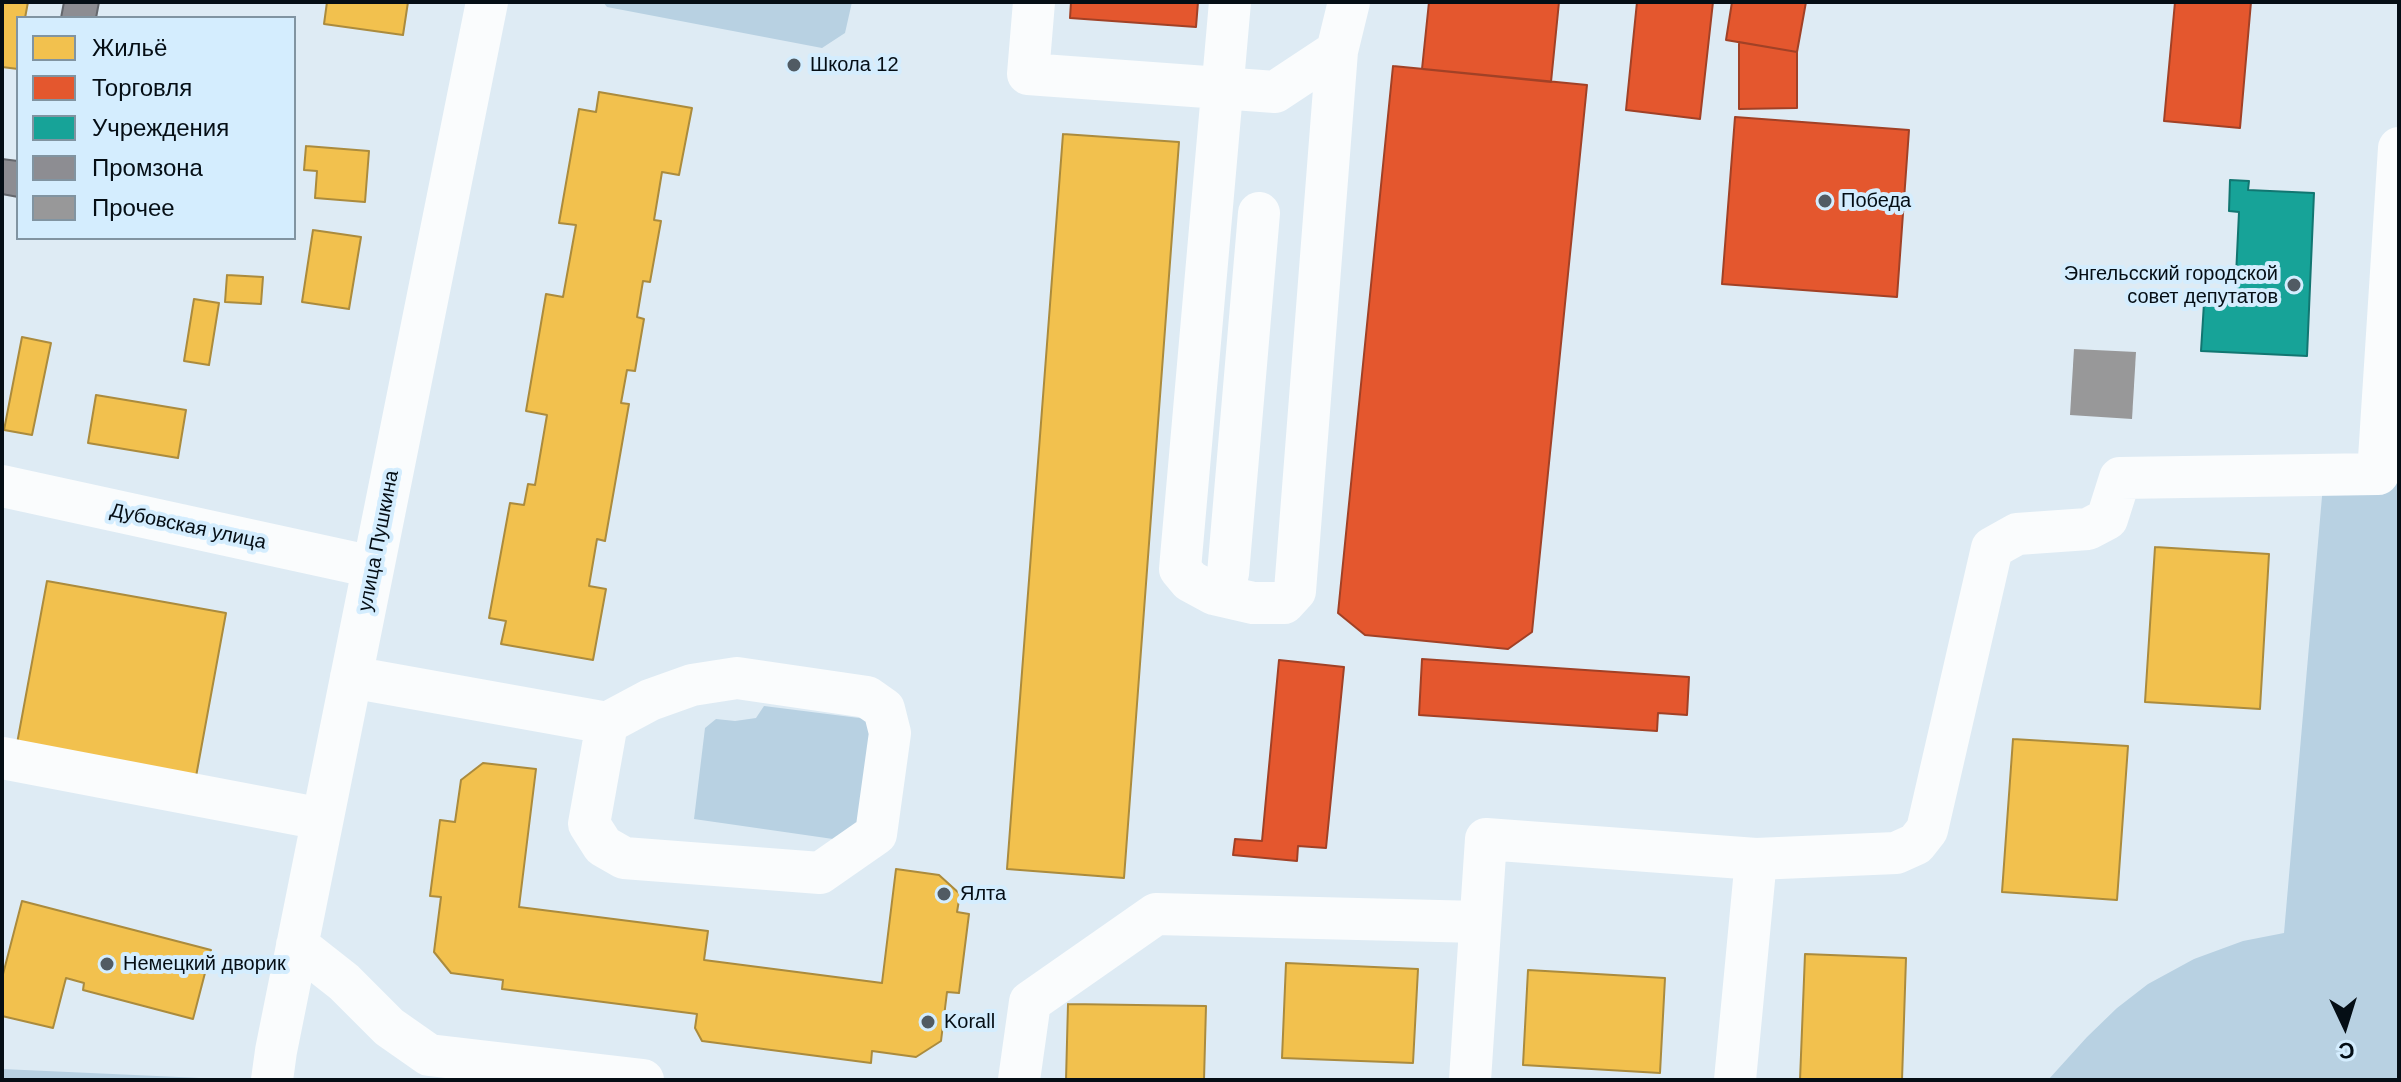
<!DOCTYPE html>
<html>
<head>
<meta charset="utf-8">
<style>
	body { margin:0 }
	#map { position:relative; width:2401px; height:1082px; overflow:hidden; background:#deebf4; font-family:Arial,sans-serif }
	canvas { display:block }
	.frame { position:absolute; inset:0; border:4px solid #050e15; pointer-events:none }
	.legend { position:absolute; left:16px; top:16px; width:280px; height:224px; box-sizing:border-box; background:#d4edfe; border:2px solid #8194a1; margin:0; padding:10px 14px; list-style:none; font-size:24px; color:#050e15 }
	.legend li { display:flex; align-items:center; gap:16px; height:40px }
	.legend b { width:40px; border:2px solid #8194a1 }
	.north { position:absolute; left:2305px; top:986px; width:80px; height:80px; -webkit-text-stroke:6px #d4edfe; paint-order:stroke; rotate:176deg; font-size:22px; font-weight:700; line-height:32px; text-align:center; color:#050e15 }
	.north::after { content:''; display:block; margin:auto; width:28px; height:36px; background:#050e15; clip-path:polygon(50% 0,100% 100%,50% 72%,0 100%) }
</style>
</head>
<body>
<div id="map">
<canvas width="2401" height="1082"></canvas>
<div class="frame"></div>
<ul class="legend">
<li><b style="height:22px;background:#f2c14e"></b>Жильё</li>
<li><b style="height:22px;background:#e4572e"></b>Торговля</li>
<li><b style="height:22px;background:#17a398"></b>Учреждения</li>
<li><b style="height:22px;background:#8d8d92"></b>Промзона</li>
<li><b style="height:22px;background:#989899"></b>Прочее</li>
</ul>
<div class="north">С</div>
</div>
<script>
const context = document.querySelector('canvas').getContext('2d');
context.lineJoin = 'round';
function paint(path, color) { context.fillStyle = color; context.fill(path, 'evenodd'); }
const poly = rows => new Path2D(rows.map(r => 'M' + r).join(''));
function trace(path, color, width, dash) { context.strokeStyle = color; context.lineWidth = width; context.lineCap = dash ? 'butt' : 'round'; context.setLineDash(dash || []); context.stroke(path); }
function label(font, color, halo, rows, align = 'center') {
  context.font = font + ' Arial,sans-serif'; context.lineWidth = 8; context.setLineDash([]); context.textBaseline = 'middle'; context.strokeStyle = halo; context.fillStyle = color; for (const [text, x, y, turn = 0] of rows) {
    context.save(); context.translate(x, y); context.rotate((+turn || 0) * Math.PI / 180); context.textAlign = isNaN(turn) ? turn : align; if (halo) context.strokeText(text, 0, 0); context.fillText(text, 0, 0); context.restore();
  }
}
paint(poly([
	[603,2,852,2,845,33,822,48,607,7],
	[2325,462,2399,465,2399,1080,2048,1080,2087,1037,2117,1008,2148,984,2194,959,2243,941,2284,933],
	[764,706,875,720,865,827,840,840,694,819,705,728,716,719,735,721,756,718],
	[2,1069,245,1080,2,1080]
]), '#b8d1e2');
const homes = poly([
	[2,2,28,2,25,18,18,18,18,69,2,67,2,2],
	[327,2,408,2,403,35,324,24,327,2],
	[599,92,692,108,679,175,662,172,654,220,661,221,650,282,643,281,637,317,644,319,635,371,627,370,621,403,629,404,605,541,597,539,589,586,606,589,593,660,501,644,506,621,489,618,510,503,524,505,528,484,535,485,547,415,526,411,546,294,563,297,576,225,559,223,579,109,596,112,599,92],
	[1063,134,1179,142,1124,878,1007,869,1063,134],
	[306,146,369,151,365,202,315,198,317,171,304,170,306,146],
	[313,230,361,237,349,309,302,302,313,230],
	[227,275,263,277,261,304,225,302,227,275],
	[194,299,219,303,209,365,184,361,194,299],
	[22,337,51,343,32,435,4,430,22,337],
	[96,395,186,410,178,458,88,443,96,395],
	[2155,547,2269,554,2260,709,2145,702,2155,547],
	[47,581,226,613,195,782,16,749,47,581],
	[2013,739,2128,746,2117,900,2002,892,2013,739],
	[483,763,536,769,519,907,708,931,704,960,882,983,896,869,939,875,960,894,957,912,969,914,959,993,947,992,941,1041,916,1057,872,1051,871,1063,702,1041,695,1028,697,1014,502,989,503,980,451,973,434,952,441,897,430,896,440,820,455,822,461,780,483,763],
	[22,901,211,950,193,1019,83,990,84,983,66,978,53,1028,2,1016,2,978,22,901],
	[1805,954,1906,958,1902,1080,1800,1080,1805,954],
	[1286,963,1418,969,1413,1063,1282,1058,1286,963],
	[1528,970,1665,978,1660,1073,1523,1065,1528,970],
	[1068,1004,1206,1006,1204,1080,1066,1080,1068,1004]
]);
paint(homes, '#f2c14e');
trace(homes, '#ab8b3d', 2);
const shops = poly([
	[1071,2,1198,2,1196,27,1070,18,1071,2],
	[1429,2,1559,2,1551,82,1422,69,1429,2],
	[1637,2,1713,2,1700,119,1626,110,1637,2],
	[1732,2,1806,2,1797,52,1726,40,1732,2],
	[2175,2,2251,2,2240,128,2164,121,2175,2],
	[1739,42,1797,52,1797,108,1739,109,1739,42],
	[1393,66,1587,85,1532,632,1508,649,1365,635,1338,613,1393,66],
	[1735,117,1909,130,1897,297,1722,284,1735,117],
	[1422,659,1689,677,1687,715,1658,713,1657,731,1419,715,1422,659],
	[1279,660,1344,667,1326,848,1298,846,1297,861,1233,855,1235,839,1262,841,1279,660]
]);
paint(shops, '#e4572e');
trace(shops, '#a14126', 2);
const public = poly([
	[2230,180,2249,181,2248,190,2314,193,2307,356,2201,351,2204,303,2224,303,2225,296,2235,297,2239,212,2229,211,2230,180]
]);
paint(public, '#17a398');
trace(public, '#127671', 2);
const industry = poly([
	[64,2,99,2,96,18,61,18,64,2],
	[2,159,18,161,18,197,2,194,2,159]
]);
paint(industry, '#8d8d92');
trace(industry, '#64676c', 2);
paint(poly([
	[2074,349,2136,352,2132,419,2070,415]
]), '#989899');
trace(poly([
	[1034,2,1028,74,1275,92,1337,51,1349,2],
	[1230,2,1180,569,1190,581,1214,594,1228,574,1259,213],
	[2,486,373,567],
	[1214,594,1253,603,1284,603,1295,591,1337,51],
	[351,677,607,723,589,824,603,846,624,858,820,873,876,834,890,733,884,709,867,697,737,678,692,685,650,700,607,723],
	[2,758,322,819],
	[297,945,344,982,389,1027,429,1055,643,1080],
	[272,1080,276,1051,487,2],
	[1019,1080,1030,1002,1156,914,1479,922],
	[1470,1080,1486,839,1756,859],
	[1735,1080,1756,859,1896,853,1916,844,1927,830,1992,548,2017,534,2088,529,2107,519,2120,478,2378,474,2399,148]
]), '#fafcfd', 42);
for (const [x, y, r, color] of [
	[794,65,8,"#515b63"],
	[1825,201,8,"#515b63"],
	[2294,285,8,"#515b63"],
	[944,894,8,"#515b63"],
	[107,964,8,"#515b63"],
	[928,1022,8,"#515b63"]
]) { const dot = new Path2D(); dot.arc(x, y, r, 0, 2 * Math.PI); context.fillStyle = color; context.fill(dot); trace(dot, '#d4edfe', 3); }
label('20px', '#050e15', '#d4edfe', [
	["Школа 12",810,65],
	["Победа",1841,201],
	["Энгельсский городской",2278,274,"right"],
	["совет депутатов",2278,297,"right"],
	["Ялта",960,894],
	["Немецкий дворик",123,964],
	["Korall",944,1022]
], 'left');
label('20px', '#050e15', '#d4edfe', [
	["Дубовская улица",188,527,12],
	["улица Пушкина",379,541,-79]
]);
</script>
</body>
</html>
